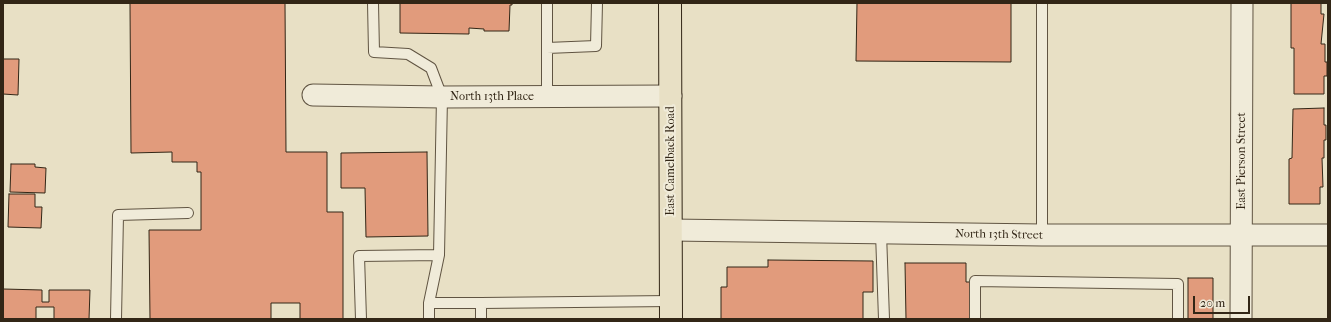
<!DOCTYPE html>
<html>
<head>
<meta charset="utf-8">
<style>
	body { margin:0 }
	#map { position:relative; width:1331px; height:322px; overflow:hidden; background:#e8e0c5; font-family:"IM FELL French Canon",serif }
	canvas { display:block }
	.frame { position:absolute; inset:0; border:4px solid #322616; pointer-events:none }
	.scale { position:absolute; left:1193px; top:296px; width:57px; height:18px; box-sizing:border-box; border:2px solid #322616; border-top:0; padding-left:5px; font-size:12px; line-height:14px; white-space:nowrap; color:#322616; -webkit-text-stroke:3px #f0ebd9; paint-order:stroke }
</style>
</head>
<body>
<div id="map">
<canvas width="1331" height="322"></canvas>
<div class="frame"></div>
<div class="scale">20 m</div>
</div>
<script>
const context = document.querySelector('canvas').getContext('2d');
context.lineJoin = 'round';
function paint(path, color) { context.fillStyle = color; context.fill(path, 'evenodd'); }
const poly = rows => new Path2D(rows.map(r => 'M' + r).join(''));
function trace(path, color, width, dash) { context.strokeStyle = color; context.lineWidth = width; context.lineCap = dash ? 'butt' : 'round'; context.setLineDash(dash || []); context.stroke(path); }
function label(font, color, halo, rows, align = 'center') {
  context.font = font + ' "IM FELL French Canon",serif'; context.lineWidth = 4; context.setLineDash([]); context.textBaseline = 'middle'; context.strokeStyle = halo; context.fillStyle = color; for (const [text, x, y, turn = 0] of rows) {
    context.save(); context.translate(x, y); context.rotate((+turn || 0) * Math.PI / 180); context.textAlign = isNaN(turn) ? turn : align; if (halo) context.strokeText(text, 0, 0); context.fillText(text, 0, 0); context.restore();
  }
}
const building = poly([
	[130,3,285,3,286,152,327,152,327,212,343,212,343,319,300,319,300,303,271,303,271,319,150,319,149,230,201,230,201,172,197,172,197,162,172,162,172,152,131,153,130,3],
	[400,3,512,3,512,5,510,5,509,31,484,31,484,29,469,28,469,34,400,33,400,3],
	[857,3,1011,3,1011,62,856,61,857,3],
	[1291,3,1321,3,1321,14,1324,14,1321,44,1325,44,1325,62,1327,62,1327,76,1324,76,1324,94,1294,94,1294,48,1291,48,1291,3],
	[3,59,19,59,18,95,3,94,3,59],
	[1324,108,1324,125,1326,125,1326,140,1324,140,1324,158,1322,158,1323,187,1320,187,1320,204,1289,204,1289,159,1292,158,1293,109,1324,108],
	[427,152,428,236,366,237,365,188,341,188,341,153,427,152],
	[11,164,35,164,35,167,46,168,45,193,10,192,11,164],
	[9,194,35,194,35,207,42,207,41,228,8,227,9,194],
	[768,260,873,261,873,292,863,292,863,319,721,319,721,287,727,287,727,267,768,267,768,260],
	[905,263,966,263,966,282,973,282,973,319,906,319,905,263],
	[1188,278,1213,278,1213,319,1188,319,1188,278],
	[3,289,42,290,42,302,49,302,49,290,90,290,89,319,54,319,54,307,36,307,36,319,3,319,3,289]
]);
paint(building, '#e19b7c');
trace(building, '#322616', 1);
const service = poly([
	[547,3,547,48],
	[547,96,547,48,596,46,597,3],
	[881,233,884,319],
	[1042,235,1042,3],
	[429,303,439,255],
	[481,303,481,319],
	[116,319,118,215,188,213],
	[361,319,359,256,439,255,442,97,431,68,408,54,374,52,373,3],
	[429,319,429,303,481,303,671,301],
	[975,319,975,281,1178,284,1178,319]
]);
const minor = poly([
	[313,95,442,97,671,96],
	[671,230,1042,235,1328,235],
	[1241,319,1242,3]
]);
const primary = poly([
	[670,3,671,319]
]);
trace(service, '#605442', 12);
trace(minor, '#605442', 23);
trace(primary, '#322616', 24);
trace(service, '#f0ebd9', 10);
trace(minor, '#f0ebd9', 21);
trace(primary, '#e8e0c5', 22);
label('12px', '#322616', '#f0ebd9', [
	["North 13th Place",492,97],
	["East Camelback Road",671,161,-90],
	["East Pierson Street",1242,161,-90],
	["North 13th Street",999,235,1]
]);
</script>
</body>
</html>
